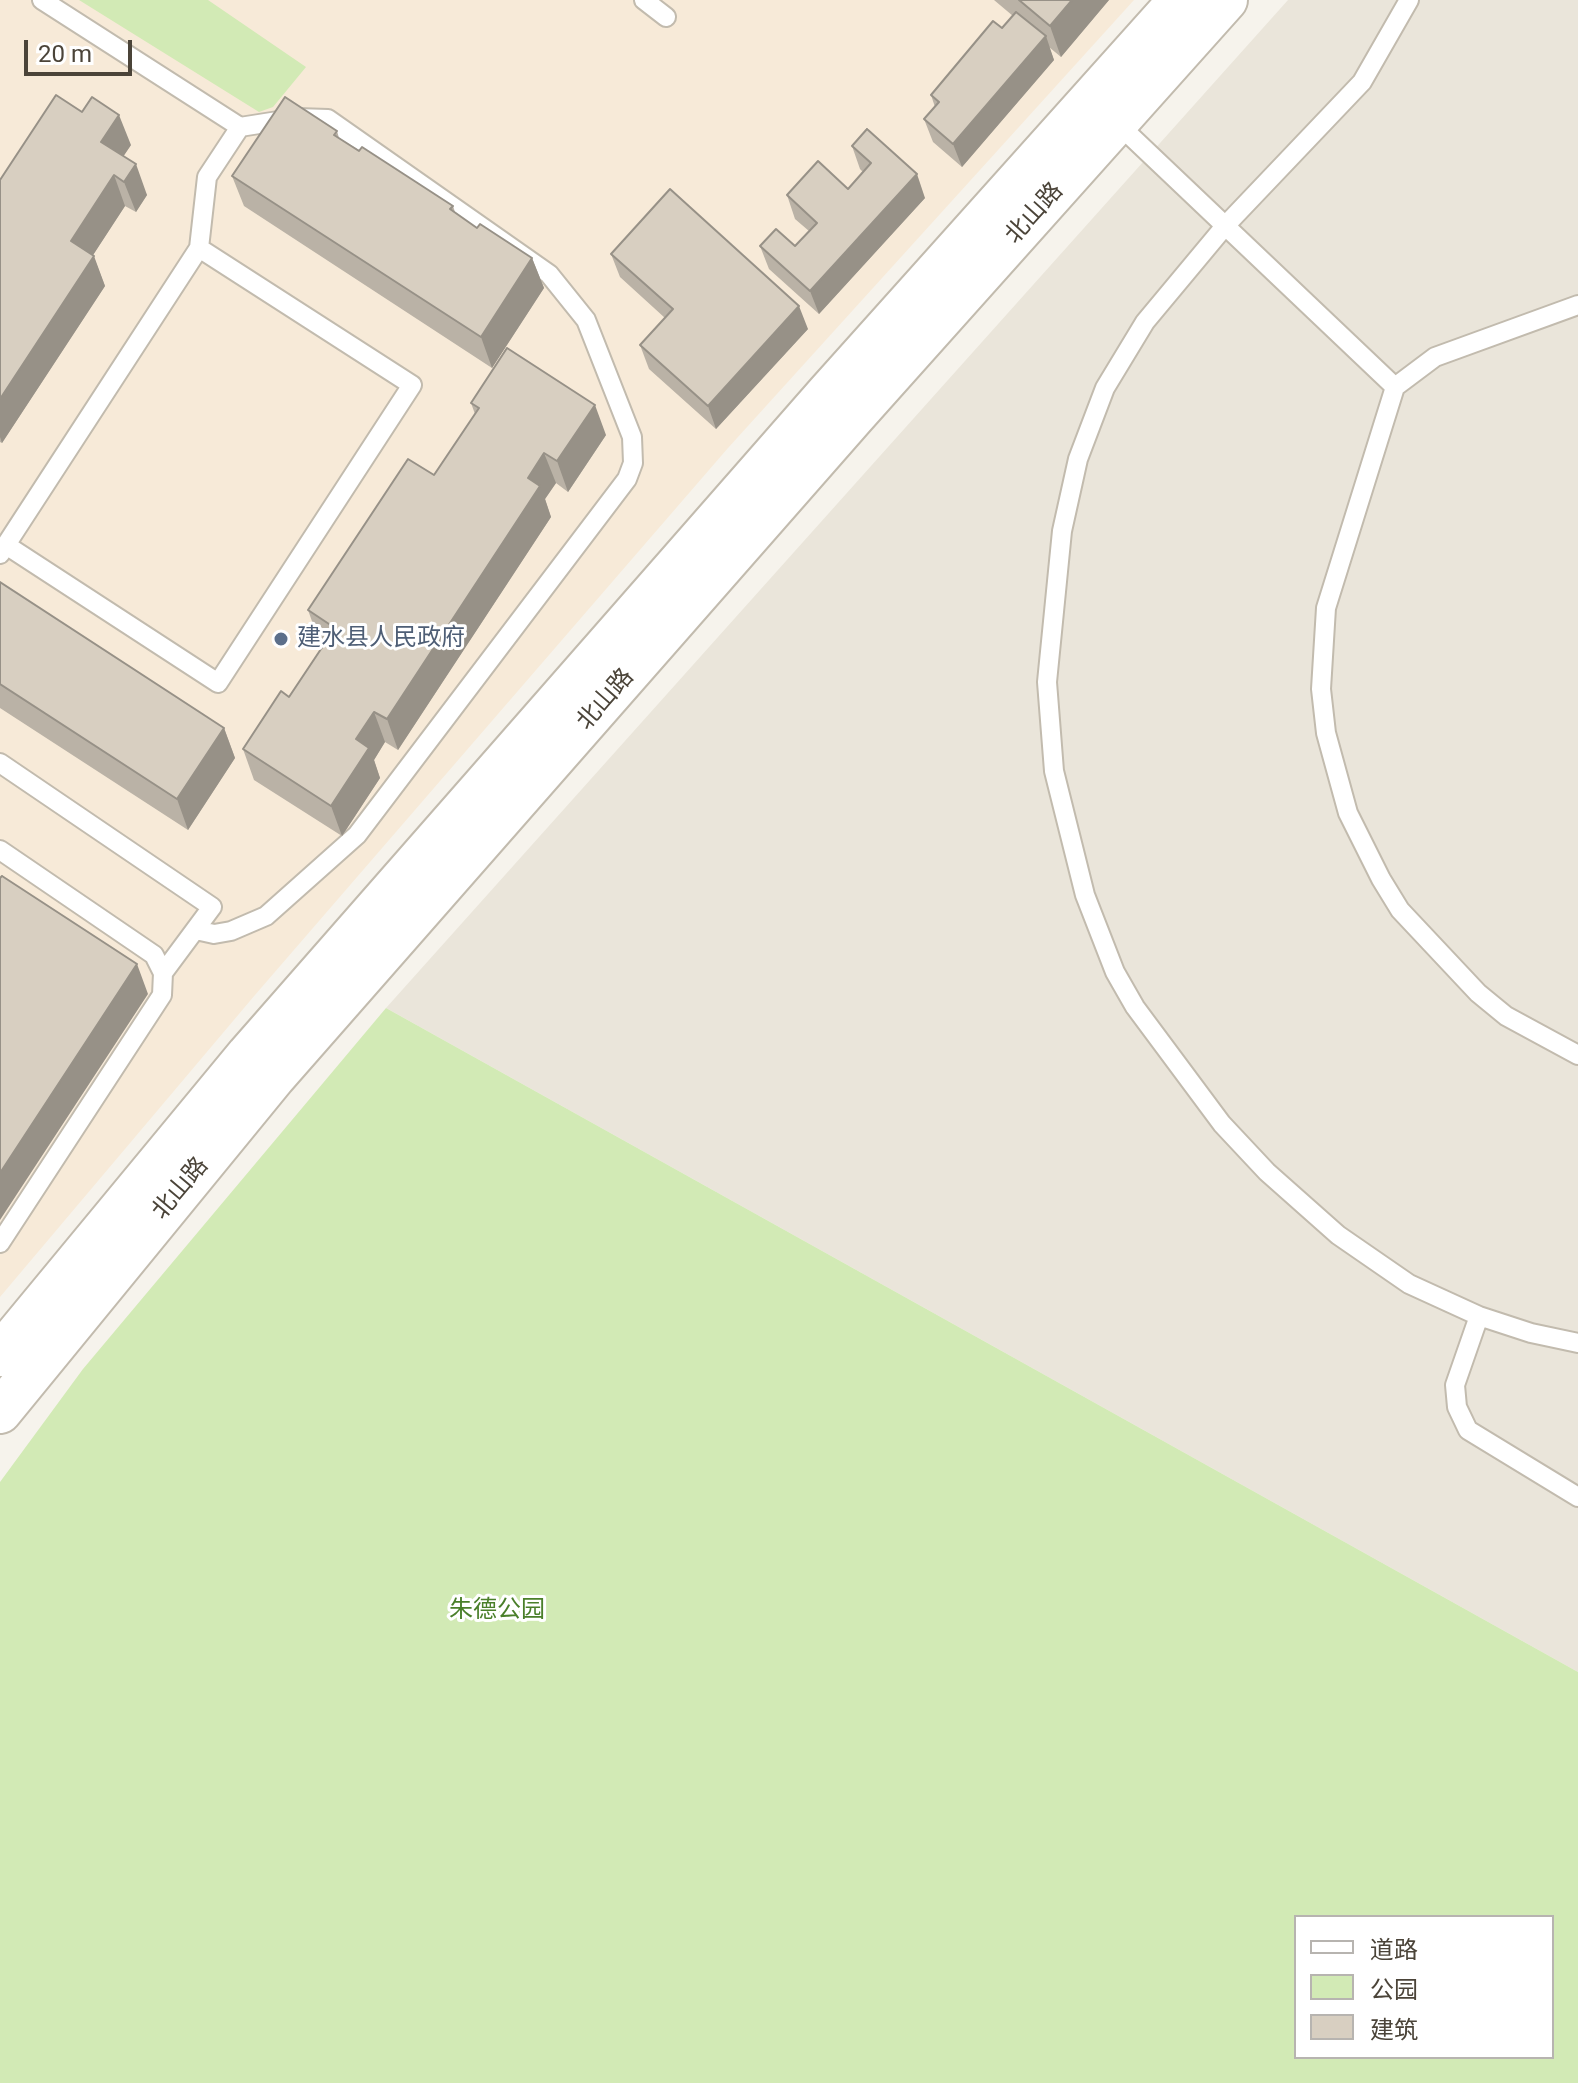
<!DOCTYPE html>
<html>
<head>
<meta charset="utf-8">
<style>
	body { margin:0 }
	#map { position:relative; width:1578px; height:2083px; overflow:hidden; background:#f6f3ec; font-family:Roboto,"Noto Sans SC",sans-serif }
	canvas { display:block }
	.legend { position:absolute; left:1294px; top:1915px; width:260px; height:144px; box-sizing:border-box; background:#fff; border:2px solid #b7b4b0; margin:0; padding:10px 14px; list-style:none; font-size:24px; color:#4b4439 }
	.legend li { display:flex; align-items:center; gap:16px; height:40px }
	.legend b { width:40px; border:2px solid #b7b4b0 }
	.scale { position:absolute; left:24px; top:40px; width:108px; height:36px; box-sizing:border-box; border:4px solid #4b4439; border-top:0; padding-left:10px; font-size:24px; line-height:28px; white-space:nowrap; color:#4b4439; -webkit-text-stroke:6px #fff; paint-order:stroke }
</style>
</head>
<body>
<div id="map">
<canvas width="1578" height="2083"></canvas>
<ul class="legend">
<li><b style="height:10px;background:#fff"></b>道路</li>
<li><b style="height:22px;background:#d2eab5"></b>公园</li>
<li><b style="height:22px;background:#d8cfc1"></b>建筑</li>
</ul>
<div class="scale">20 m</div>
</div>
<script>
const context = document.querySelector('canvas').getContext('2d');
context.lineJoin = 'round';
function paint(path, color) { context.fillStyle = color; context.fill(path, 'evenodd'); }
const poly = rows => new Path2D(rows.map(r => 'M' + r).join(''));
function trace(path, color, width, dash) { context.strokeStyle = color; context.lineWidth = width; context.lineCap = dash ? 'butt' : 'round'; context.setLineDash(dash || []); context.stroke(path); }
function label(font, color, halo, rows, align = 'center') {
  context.font = font + ' Roboto,"Noto Sans SC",sans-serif'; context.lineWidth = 6; context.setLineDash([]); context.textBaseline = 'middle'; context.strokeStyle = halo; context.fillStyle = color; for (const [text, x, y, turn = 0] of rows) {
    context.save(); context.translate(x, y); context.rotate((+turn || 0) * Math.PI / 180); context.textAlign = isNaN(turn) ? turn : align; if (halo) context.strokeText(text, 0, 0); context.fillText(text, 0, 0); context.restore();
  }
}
paint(poly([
	[1288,0,1578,0,1578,1672,386,1008]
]), '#eae5da');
paint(poly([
	[0,0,1134,0,728,448,255,995,0,1297]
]), '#f7ead8');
paint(poly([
	[79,0,208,0,306,67,273,107,259,112],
	[386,1008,1578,1672,1578,2083,0,2083,0,1482,83,1369],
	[1552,1917,1552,2057,1296,2057,1296,1917]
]), '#d2eab5');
const service = poly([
	[644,0,666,17],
	[1409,0,1362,82,1225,226,1145,322,1105,388,1078,459,1062,531,1047,682,1054,771,1085,895,1115,972,1135,1007,1222,1124,1267,1172,1338,1235,1409,1284,1479,1316,1531,1333,1578,1343],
	[1117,123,1395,387],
	[1578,305,1435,357,1395,387,1326,608,1321,689,1326,733,1348,813,1381,879,1400,910,1478,993,1506,1016,1578,1055],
	[6,545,218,683,412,385,199,248],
	[0,554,199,248,207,177,240,127,42,0],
	[0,763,212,907,163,973],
	[0,850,154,955,163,973,162,995,0,1243],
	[196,930,214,934,231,931,266,916,357,835,627,479,633,463,632,437,586,320,549,274,328,119,297,118,240,127],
	[1479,1316,1455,1385,1457,1407,1468,1430,1578,1497]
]);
const tertiary = poly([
	[0,1355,248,1055,828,393,1180,0],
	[0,1412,274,1077,854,416,1226,0]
]);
trace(service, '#c2bbae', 22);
trace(tertiary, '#c2bbae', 46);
trace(service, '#fff', 18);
trace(tertiary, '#fff', 42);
paint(poly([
	[994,0,1109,0,1061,57,1049,47,1054,60,962,167,933,142,924,119,935,107,931,95,1002,28,1013,16],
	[337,131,339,138,453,206,455,212,477,228,532,258,544,288,492,368,244,206,232,176],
	[131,145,123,156,147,195,136,212,125,206,93,255,105,286,2,443,0,442,0,180],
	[852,146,925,198,819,314,769,269,760,246,795,246,809,231,795,219,787,195,848,189,863,172,860,169],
	[611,254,808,329,716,429,649,369,640,345,665,318,620,277],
	[471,403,606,435,568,492,556,483,545,499,551,517,398,750,385,742,374,760,380,778,342,836,254,780,243,749,289,697,324,644,319,641,308,610,434,475,475,414],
	[0,582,224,728,235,758,188,830,0,708]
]), '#bab2a6');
paint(poly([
	[1072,0,1109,0,1061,57,1050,26],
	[1046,36,1054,60,962,167,953,144],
	[119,115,131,145,113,172,101,142],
	[136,164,147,195,136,212,124,182],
	[917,174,925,198,819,314,810,291],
	[114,175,125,206,82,272,71,241],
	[94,256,105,286,2,443,0,437,0,399],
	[532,258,544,288,492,368,481,337],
	[799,306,808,329,716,429,708,406],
	[595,405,606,435,568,492,557,461],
	[544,453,556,483,545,499,551,517,398,750,387,719,528,478],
	[374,712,385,742,374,760,380,778,342,836,331,806,356,739],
	[224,728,235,758,188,830,177,799],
	[137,964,148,994,0,1220,0,1173]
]), '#979187');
const building = poly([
	[1019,0,1072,0,1050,26,1019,0],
	[1016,12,1046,36,953,144,924,119,939,102,931,95,993,21,1002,28,1016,12],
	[56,95,82,112,92,97,119,115,101,142,136,164,124,182,114,175,71,241,94,256,0,399,0,180,56,95],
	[285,97,337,131,334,135,359,151,362,147,453,206,450,209,477,228,480,224,532,258,481,337,232,176,285,97],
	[867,129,917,174,810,291,760,246,776,229,795,246,817,223,787,195,818,161,848,189,871,163,852,146,867,129],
	[670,189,799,306,708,406,640,345,673,309,611,254,670,189],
	[507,348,595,405,557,461,544,453,528,478,540,486,387,719,374,712,356,739,369,748,331,806,243,749,281,691,289,697,335,628,308,610,408,459,434,475,479,408,471,403,507,348],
	[0,582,224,728,177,799,0,684,0,582],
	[2,876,137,964,0,1173,0,878,2,876]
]);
paint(building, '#d8cfc1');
trace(building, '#979187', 2);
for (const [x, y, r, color] of [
	[281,639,8,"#5c6f8a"]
]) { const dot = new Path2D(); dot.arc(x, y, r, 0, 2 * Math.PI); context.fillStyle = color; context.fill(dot); trace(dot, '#fff', 3); }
label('24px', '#4b4439', '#fff', [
	["北山路",1035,214,-48],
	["北山路",606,700,-49],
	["北山路",181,1189,-50]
]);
label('24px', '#4e5e75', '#fff', [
	["建水县人民政府",297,639]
], 'left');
label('24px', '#4a7f2a', '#fff', [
	["朱德公园",497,1611]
]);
</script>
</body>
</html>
